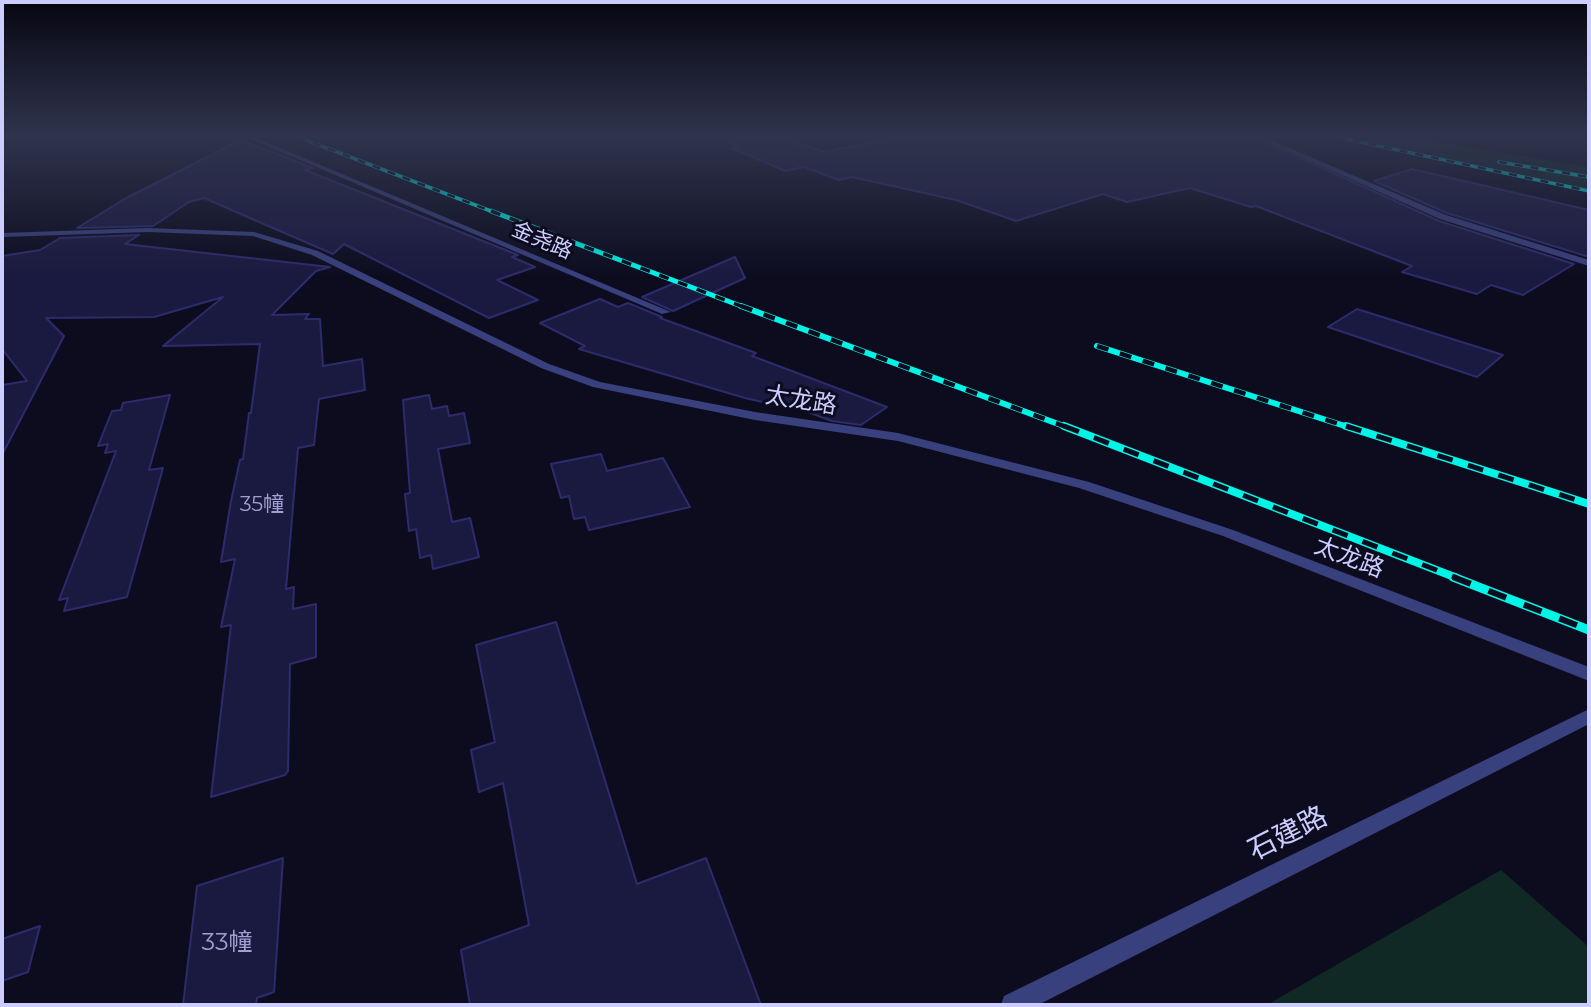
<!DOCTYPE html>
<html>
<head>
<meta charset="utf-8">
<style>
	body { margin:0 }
	#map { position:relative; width:1591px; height:1007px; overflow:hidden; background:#0d0c1f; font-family:Montserrat,sans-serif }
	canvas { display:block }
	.frame { position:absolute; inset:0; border:4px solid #cbcdff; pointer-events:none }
</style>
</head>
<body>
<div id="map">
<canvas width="1591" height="1007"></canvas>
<div class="frame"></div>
</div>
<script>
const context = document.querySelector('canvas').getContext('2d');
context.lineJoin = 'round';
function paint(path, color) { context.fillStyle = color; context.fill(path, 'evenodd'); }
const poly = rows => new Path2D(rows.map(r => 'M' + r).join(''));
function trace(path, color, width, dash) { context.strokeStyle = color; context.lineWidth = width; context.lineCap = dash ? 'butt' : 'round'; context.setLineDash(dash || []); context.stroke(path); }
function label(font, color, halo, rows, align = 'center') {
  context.font = font + ' Montserrat,"Noto Sans SC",sans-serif'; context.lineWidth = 6; context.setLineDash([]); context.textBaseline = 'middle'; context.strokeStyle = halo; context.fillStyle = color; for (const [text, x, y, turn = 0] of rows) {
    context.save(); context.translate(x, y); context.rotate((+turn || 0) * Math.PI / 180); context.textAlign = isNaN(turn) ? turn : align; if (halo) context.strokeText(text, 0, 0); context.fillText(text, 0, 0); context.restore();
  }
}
paint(poly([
	[1349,137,1406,137,1589,167,1589,189],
	[1501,870,1589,947,1589,1005,1274,1005,1272,1002]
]), '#102924');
const building = poly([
	[717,137,781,137,825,152,897,137,1254,137,1439,221,1574,264,1523,295,1491,285,1477,294,1402,272,1412,266,1256,206,1251,207,1190,188,1127,202,1103,194,1016,221,956,200,852,177,839,180,804,167,785,171,732,148,739,147,717,137],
	[241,140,313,168,305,170,518,255,512,257,535,267,497,280,538,300,489,318,344,244,333,254,204,198,189,202,153,226,77,228,128,197,241,140],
	[1412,169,1589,210,1589,254,1586,256,1447,213,1374,181,1412,169],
	[139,235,125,244,330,267,316,271,272,315,309,314,305,319,320,319,323,366,362,359,365,390,319,399,314,445,298,448,286,589,294,587,293,609,316,604,316,657,290,664,288,771,285,775,211,797,231,625,221,627,235,559,221,562,231,501,240,460,243,459,249,413,251,413,260,344,163,346,223,297,154,317,46,318,64,336,2,455,2,385,27,381,2,349,2,256,40,250,60,238,139,235],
	[735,257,745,278,673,311,642,297,735,257],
	[600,299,618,307,628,303,662,317,660,318,756,353,752,356,887,407,861,425,832,421,781,402,776,405,745,398,579,349,585,346,540,323,600,299],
	[1357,309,1503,355,1477,377,1328,327,1357,309],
	[170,395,149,470,163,468,127,597,64,611,68,598,59,600,116,451,105,453,108,444,98,446,112,411,121,410,123,403,170,395],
	[429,395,432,409,447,406,449,416,464,413,470,443,438,449,452,522,470,518,479,557,433,569,431,555,420,558,416,529,409,531,405,494,410,493,403,400,429,395],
	[601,454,607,471,663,458,690,507,589,530,585,517,574,519,569,496,561,498,551,464,601,454],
	[556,622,637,884,706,858,761,1005,470,1005,461,950,529,925,503,783,479,792,471,750,495,742,476,645,556,622],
	[283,858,274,992,257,998,256,1005,183,1005,197,886,283,858],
	[40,926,28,972,2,981,2,939,40,926]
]);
paint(building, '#1a1940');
trace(building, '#2d2b6c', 2);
paint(poly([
	[246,137,254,137,671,312,662,314,246,137],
	[1256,137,1264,137,1446,215,1589,260,1589,266,1440,219,1256,137],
	[1589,709,1589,724,1038,1005,1001,1005,1004,996,1589,709]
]), '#38407e');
paint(poly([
	[148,228,254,232,318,251,549,364,600,382,755,412,898,433,1089,482,1233,530,1589,667,1589,681,1223,536,1079,488,898,441,755,420,593,387,541,368,312,255,253,236,148,232,2,237,2,233,148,228]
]), '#38407e');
const railFar4 = poly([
	[298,137,496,213],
	[1337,137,1589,191],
	[1499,162,1589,177]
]);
const railFar3 = poly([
	[491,211,746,308]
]);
const railFar2 = poly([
	[741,306,1069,428],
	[1097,346,1351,428]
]);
const railFar1 = poly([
	[1064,426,1457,578],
	[1346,426,1589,504]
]);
const rail = poly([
	[1453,577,1589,630]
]);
trace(railFar4, '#01f4e6', 3.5);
trace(railFar3, '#01f4e6', 5);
trace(railFar2, '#01f4e6', 6);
trace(railFar1, '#01f4e6', 8);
trace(rail, '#01f4e6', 9);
trace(railFar4, '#0d0c1f', 2.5, [8]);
trace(railFar3, '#0d0c1f', 3.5, [10]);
trace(railFar2, '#0d0c1f', 4.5, [12]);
trace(railFar1, '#0d0c1f', 5, [16]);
trace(rail, '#0d0c1f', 6, [19]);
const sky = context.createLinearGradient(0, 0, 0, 278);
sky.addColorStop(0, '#070711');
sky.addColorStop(0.49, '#2f344d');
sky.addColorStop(1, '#2f344d00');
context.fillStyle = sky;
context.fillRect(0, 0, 1591, 278);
label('21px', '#cbcdff', '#0d0c1f', [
	["金尧路",542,241,23]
]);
label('21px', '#9fa0cf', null, [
	["35幢",262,505]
]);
label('24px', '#cbcdff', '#0d0c1f', [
	["太龙路",801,401,9],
	["太龙路",1349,558,21]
]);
label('24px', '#9fa0cf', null, [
	["33幢",227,943]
]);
label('28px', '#cbcdff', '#0d0c1f', [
	["石建路",1288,834,-27]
]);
</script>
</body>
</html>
